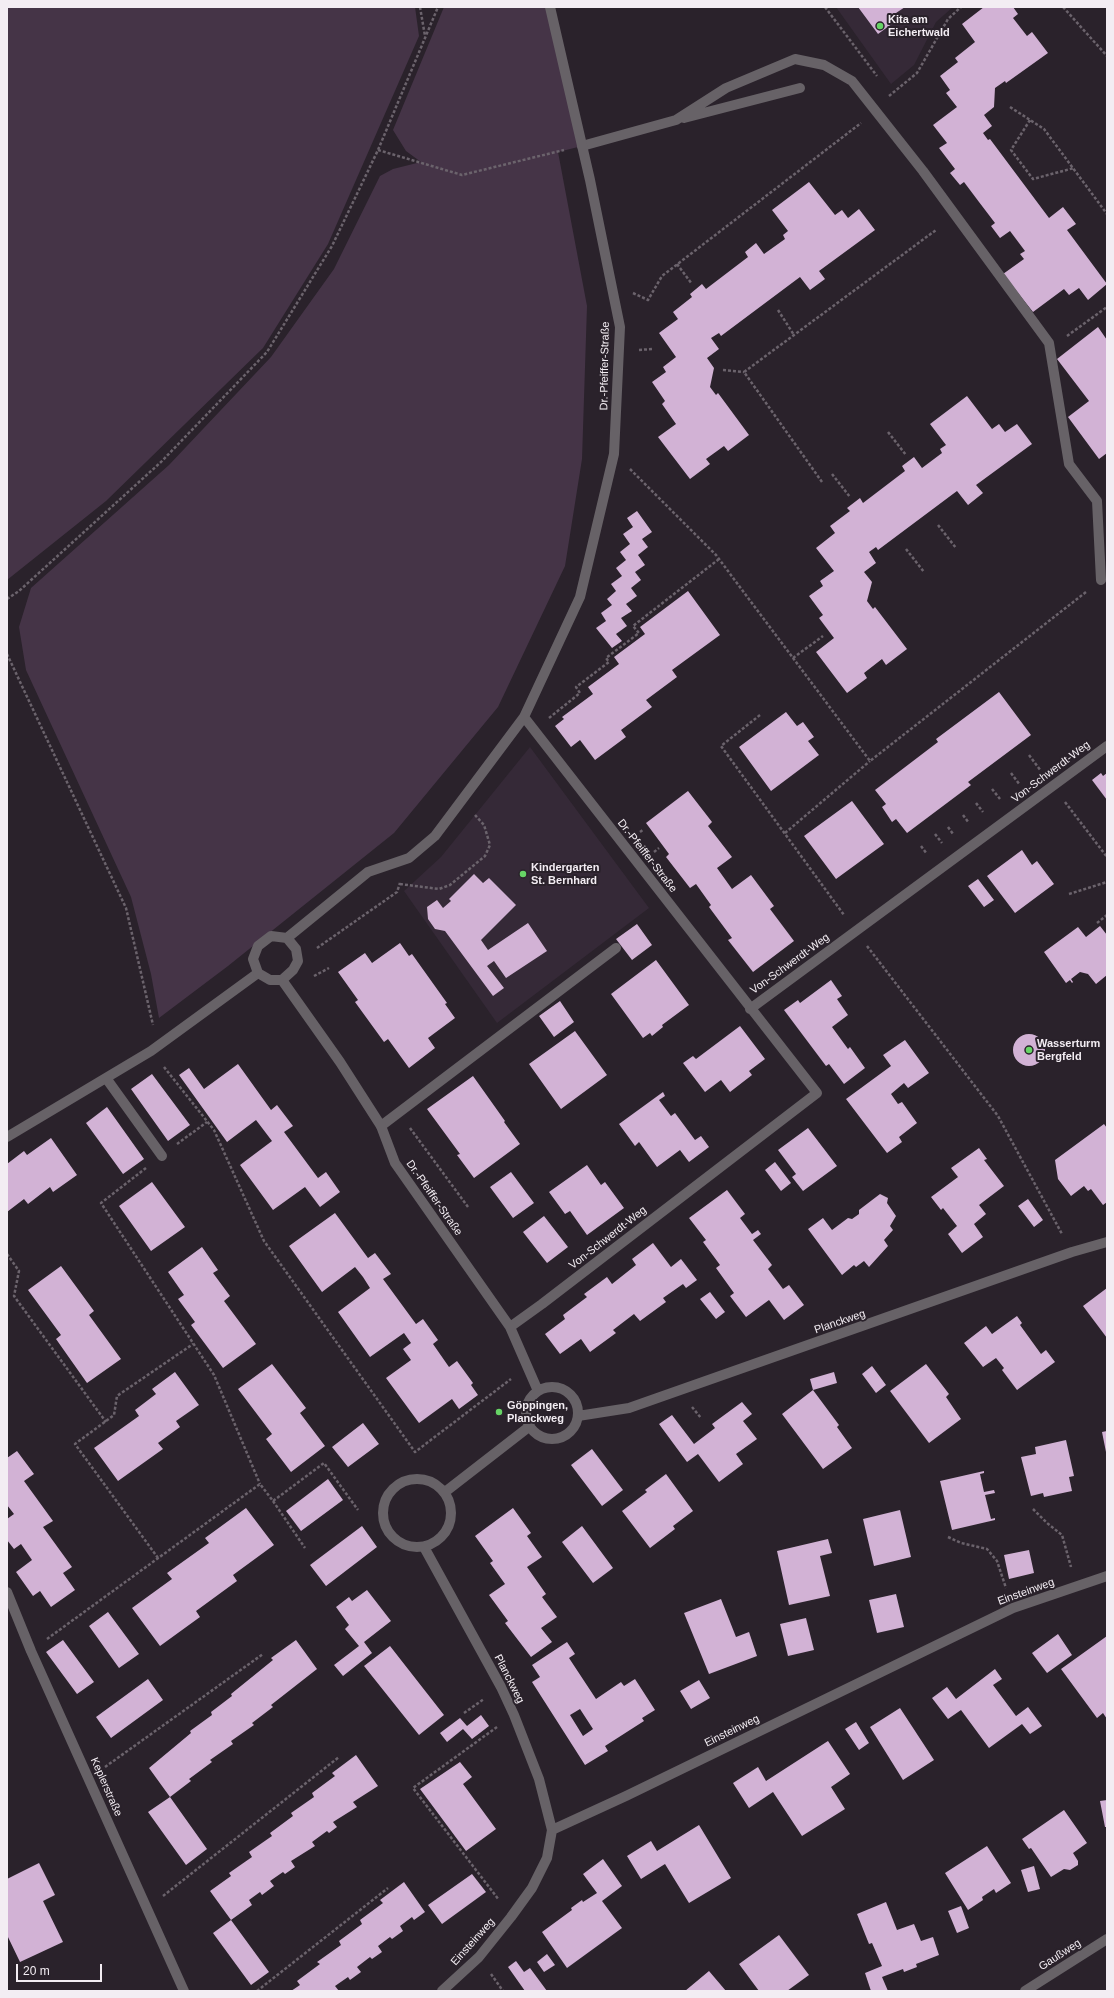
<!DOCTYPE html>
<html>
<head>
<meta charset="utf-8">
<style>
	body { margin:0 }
	#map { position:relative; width:1114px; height:1998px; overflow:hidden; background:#2a222b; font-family:Arial,sans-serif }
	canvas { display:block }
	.frame { position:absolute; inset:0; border:8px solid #f3edf3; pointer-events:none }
	.scale { position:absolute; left:16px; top:1964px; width:86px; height:18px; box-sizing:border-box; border:2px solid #f3edf3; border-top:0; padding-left:5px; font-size:12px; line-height:14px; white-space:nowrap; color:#f3edf3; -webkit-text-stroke:3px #2a222b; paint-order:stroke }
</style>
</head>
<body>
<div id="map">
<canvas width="1114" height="1998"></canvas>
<div class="frame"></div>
<div class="scale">20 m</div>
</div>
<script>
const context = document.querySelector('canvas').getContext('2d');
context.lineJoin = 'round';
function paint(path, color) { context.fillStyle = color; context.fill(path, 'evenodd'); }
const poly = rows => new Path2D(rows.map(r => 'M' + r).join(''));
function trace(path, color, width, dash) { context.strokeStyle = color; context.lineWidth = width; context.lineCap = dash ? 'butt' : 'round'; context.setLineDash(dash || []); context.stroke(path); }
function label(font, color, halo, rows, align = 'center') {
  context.font = font + ' Arial,sans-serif'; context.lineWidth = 4; context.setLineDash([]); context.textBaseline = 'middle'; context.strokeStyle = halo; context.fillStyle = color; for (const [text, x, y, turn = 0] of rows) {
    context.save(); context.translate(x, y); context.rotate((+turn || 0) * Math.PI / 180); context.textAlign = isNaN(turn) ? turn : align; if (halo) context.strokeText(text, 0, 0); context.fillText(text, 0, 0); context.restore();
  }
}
paint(poly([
	[836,7,953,7,936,22,914,65,891,84],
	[530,747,649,908,497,1023,404,891,441,857]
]), '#352937');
paint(poly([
	[7,7,415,7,419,36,328,244,263,348,106,501,7,580],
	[444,7,550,7,582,146,558,152,587,306,582,459,565,566,498,707,394,833,228,966,159,1018,151,974,131,897,26,670,19,627,31,588,169,465,271,357,334,269,380,176,393,169,421,162,406,151,393,130]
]), '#453447');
paint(poly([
	[858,7,905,7,896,13,900,18,878,34],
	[984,7,1013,7,1018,14,1013,18,1027,36,1032,32,1048,53,1006,83,1005,81,995,88,994,107,984,115,992,126,983,133,988,140,990,139,1049,218,1063,207,1076,224,1067,230,1107,284,1088,300,1079,288,1069,295,1064,289,1033,312,1003,274,1024,259,1020,254,1025,251,1010,231,1000,238,991,226,995,223,979,202,964,182,960,185,950,173,955,169,939,148,947,143,933,125,957,107,946,93,950,90,940,76,958,62,955,58,975,42,962,24],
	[809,182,835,215,842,210,848,218,859,209,875,230,819,271,825,279,810,290,800,277,721,336,719,333,711,338,719,349,707,358,714,368,710,387,716,395,718,393,749,435,728,451,724,446,706,459,710,464,690,479,658,437,676,424,662,404,665,401,652,382,666,372,663,367,676,357,659,333,678,319,673,312,692,297,690,294,702,284,706,289,748,257,745,252,756,243,764,254,785,239,783,235,788,231,772,210],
	[1098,327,1107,340,1107,453,1099,459,1068,417,1089,401,1057,359],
	[967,396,992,429,999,424,1005,432,1017,424,1032,444,976,485,983,493,968,505,957,491,878,550,876,547,869,552,876,563,864,572,872,582,867,601,873,609,875,607,907,649,886,665,882,659,864,673,867,678,847,693,816,652,834,638,819,618,823,615,809,596,823,586,820,581,834,571,816,548,835,533,830,526,850,511,847,508,860,498,863,503,905,471,902,466,914,457,922,468,942,453,940,449,946,445,930,424],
	[637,511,652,532,642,539,648,547,638,555,645,565,635,572,641,580,631,588,637,596,626,604,632,611,621,618,627,626,616,634,622,641,612,648,596,628,606,621,601,613,612,605,607,599,616,591,611,584,622,576,616,568,626,560,620,552,630,544,623,534,633,527,627,518],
	[688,591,720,635,672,670,677,677,646,700,652,707,621,730,626,737,595,760,580,740,571,747,555,726,564,719,562,717,593,694,588,687,619,664,614,657,645,634,640,627],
	[999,692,1031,735,968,782,971,785,907,833,896,819,892,822,882,807,886,804,875,790,938,742,936,739],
	[786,712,797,726,803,722,814,737,808,741,819,755,771,791,739,747],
	[1101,773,1103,776,1107,773,1107,800,1092,780],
	[688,791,712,822,708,826,732,857,717,868,732,889,751,875,774,906,770,909,794,941,753,972,728,940,732,938,709,907,711,905,696,884,690,888,666,857,669,854,646,823],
	[852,801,884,844,836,879,804,836],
	[1022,850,1032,865,1037,861,1054,884,1015,913,987,876],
	[474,874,483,883,489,878,516,905,481,940,488,950,528,923,547,951,506,978,494,961,487,966,504,988,493,996,445,931,435,929,428,919,427,907,437,900,443,908,451,901,449,899],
	[978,879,994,900,984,907,968,886],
	[637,924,652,945,632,960,616,939],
	[1100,926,1107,935,1107,975,1096,984,1088,974,1080,972,1071,979,1073,982,1072,983,1070,980,1066,983,1044,952,1078,927,1086,937],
	[400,943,409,956,412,954,447,1003,445,1004,455,1018,428,1038,435,1048,409,1068,388,1039,384,1042,355,1002,358,1000,338,972,365,953,372,963],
	[656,960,689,1005,662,1025,663,1027,652,1036,650,1033,643,1038,611,994],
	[831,980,842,996,837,999,848,1015,832,1027,848,1049,850,1047,865,1068,844,1084,829,1064,826,1066,784,1010,798,1000,800,1003],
	[560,1001,574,1022,554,1037,539,1016],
	[740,1026,765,1059,749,1071,752,1075,730,1092,721,1080,705,1092,683,1063,693,1056,696,1059],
	[575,1031,607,1075,561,1109,529,1064],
	'1013 1050a16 16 0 1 1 32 0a16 16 0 1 1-32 0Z',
	[905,1040,929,1073,908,1088,904,1083,891,1094,898,1104,902,1102,917,1123,899,1137,902,1142,887,1153,846,1099,891,1066,883,1055],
	[238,1064,271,1110,277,1105,293,1126,284,1132,318,1178,326,1172,340,1192,320,1207,305,1187,273,1210,240,1165,272,1141,256,1120,227,1142,179,1075,189,1068,204,1089],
	[152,1074,190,1125,168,1141,131,1089],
	[473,1076,505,1121,504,1122,520,1144,474,1178,457,1155,460,1154,427,1109],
	[663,1092,665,1096,659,1100,671,1116,675,1113,695,1140,701,1136,709,1147,689,1162,680,1150,657,1167,639,1142,635,1146,619,1124],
	[107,1107,144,1159,123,1174,86,1123],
	[1104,1124,1107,1128,1107,1202,1103,1205,1091,1189,1088,1191,1084,1186,1071,1196,1058,1179,1055,1160],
	[808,1128,837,1166,803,1191,792,1177,796,1174,778,1150],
	[51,1138,77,1175,53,1192,50,1187,28,1204,24,1199,7,1212,7,1164,24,1151,27,1155],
	[979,1148,987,1159,984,1160,1004,1186,979,1205,986,1214,974,1224,983,1237,962,1253,948,1234,957,1226,943,1208,941,1210,931,1197,958,1177,951,1168],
	[775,1162,791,1183,781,1191,765,1170],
	[587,1165,601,1185,605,1182,624,1208,587,1235,570,1211,565,1214,549,1192],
	[511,1172,534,1203,513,1218,490,1187],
	[152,1182,185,1227,151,1251,119,1206],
	[727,1190,745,1214,740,1218,752,1234,758,1230,761,1234,753,1240,772,1265,768,1269,783,1289,789,1285,804,1305,784,1320,769,1300,746,1317,730,1296,734,1293,716,1268,720,1265,703,1242,706,1240,689,1218],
	[880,1194,888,1198,887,1203,896,1216,890,1226,893,1230,884,1240,888,1246,869,1267,864,1261,856,1267,854,1265,842,1275,808,1229,823,1218,832,1230,848,1218,852,1219,859,1214,859,1210],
	[1028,1199,1043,1220,1034,1227,1018,1206],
	[335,1213,368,1258,375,1253,391,1274,383,1279,416,1324,423,1319,438,1340,433,1344,449,1367,457,1361,473,1383,471,1385,478,1395,459,1409,452,1399,419,1423,386,1378,411,1360,403,1349,411,1343,404,1333,370,1357,338,1312,370,1288,363,1277,355,1267,322,1292,289,1246],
	[544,1216,568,1247,547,1263,523,1232],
	[653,1243,671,1267,681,1259,697,1280,686,1288,683,1284,663,1298,666,1302,640,1321,634,1314,613,1330,616,1333,590,1352,581,1339,560,1354,545,1334,565,1319,563,1315,587,1297,584,1294,607,1277,612,1284,636,1265,632,1259],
	[202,1247,218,1270,213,1273,230,1296,224,1301,256,1344,223,1368,191,1325,195,1322,178,1299,184,1295,168,1272],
	[61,1266,94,1311,89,1315,121,1359,87,1383,56,1339,61,1335,28,1290],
	[1107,1288,1107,1338,1083,1306],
	[710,1292,725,1312,716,1319,700,1299],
	[1017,1316,1022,1323,1020,1325,1041,1354,1046,1350,1055,1362,1017,1390,1002,1370,1004,1368,996,1358,983,1367,964,1343,986,1326,992,1334],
	[272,1364,306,1408,300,1413,325,1446,291,1472,266,1439,272,1434,238,1389],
	[926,1364,949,1394,946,1397,961,1419,929,1443,890,1391],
	[872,1366,886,1385,876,1393,862,1374],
	[175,1372,199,1405,176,1421,180,1427,158,1443,163,1449,118,1481,94,1448,139,1416,135,1410,156,1394,152,1389],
	[834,1372,837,1383,813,1390,810,1379],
	[813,1390,839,1425,837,1427,852,1448,823,1469,782,1414],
	[742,1402,752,1414,743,1421,757,1439,736,1454,743,1464,719,1482,698,1454,687,1462,659,1424,672,1415,694,1444,715,1428,712,1424],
	[363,1423,379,1444,348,1467,332,1447],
	[1107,1431,1107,1452,1106,1452,1102,1432],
	[1066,1440,1074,1476,1069,1477,1072,1491,1044,1497,1043,1493,1031,1496,1021,1457,1036,1454,1035,1447],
	[592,1449,623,1490,602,1506,571,1465],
	[17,1451,34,1474,24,1481,53,1521,43,1527,72,1567,63,1573,75,1590,51,1607,40,1591,33,1596,16,1572,32,1560,21,1544,14,1549,7,1540,7,1519,14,1514,7,1505,7,1458],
	[984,1471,984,1473,980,1474,984,1492,994,1490,995,1493,985,1495,991,1519,995,1518,995,1520,952,1530,940,1481],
	[666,1474,693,1511,673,1526,675,1529,650,1548,622,1511,647,1492,645,1490],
	[328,1479,343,1500,301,1531,286,1511],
	[246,1508,274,1545,233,1575,237,1581,196,1611,200,1617,160,1646,132,1608,172,1579,167,1573,209,1543,205,1538],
	[513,1508,531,1533,527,1536,542,1557,527,1567,546,1594,542,1597,557,1617,541,1628,552,1642,531,1657,505,1623,508,1621,489,1595,505,1584,490,1563,493,1561,475,1536],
	[900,1510,911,1557,874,1566,863,1519],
	[362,1526,377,1547,326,1586,310,1565],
	[582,1526,613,1568,593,1583,562,1542],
	[828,1539,832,1553,820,1556,830,1596,789,1605,777,1551],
	[1029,1550,1034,1573,1009,1579,1004,1555],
	[367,1590,391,1621,364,1642,372,1653,343,1676,334,1665,359,1646,345,1629,349,1625,336,1607,349,1597,352,1601],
	[896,1594,904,1627,877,1633,869,1600],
	[721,1599,736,1637,749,1632,757,1656,709,1674,684,1613],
	[108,1612,139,1654,119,1668,89,1626],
	[806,1618,814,1650,788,1656,780,1624],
	[1058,1634,1072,1655,1047,1673,1032,1653],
	[1107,1636,1107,1719,1103,1713,1097,1718,1061,1669],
	[63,1640,94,1682,77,1694,46,1652],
	[296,1640,317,1669,271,1705,273,1707,252,1723,254,1725,231,1741,233,1744,210,1760,212,1762,189,1779,191,1781,170,1797,149,1768,191,1733,190,1731,212,1715,211,1712,232,1696,231,1694,273,1660,271,1658],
	[567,1642,575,1654,569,1658,596,1699,621,1682,624,1686,635,1679,655,1710,642,1718,644,1721,605,1746,608,1751,585,1765,532,1682,540,1677,532,1665],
	[580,1709,593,1729,583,1736,570,1715],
	[390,1646,444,1715,419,1735,364,1666],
	[995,1669,1002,1679,993,1685,1016,1716,1028,1707,1042,1726,1030,1734,1022,1724,989,1748,961,1710,948,1719,932,1698,947,1687,956,1699],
	[148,1679,163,1700,111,1738,96,1717],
	[699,1680,710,1698,691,1709,680,1691],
	[900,1708,934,1760,903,1780,870,1727],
	[481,1715,489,1726,472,1739,463,1729,447,1742,440,1733,460,1718,467,1726],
	[856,1722,869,1743,859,1750,845,1729],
	[828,1741,850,1774,831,1787,845,1809,802,1836,773,1792,749,1808,733,1783,758,1767,766,1781],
	[356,1755,378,1786,353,1802,357,1807,333,1822,337,1827,329,1833,327,1831,312,1842,315,1846,291,1861,295,1867,285,1874,283,1872,270,1881,274,1886,262,1895,260,1892,249,1900,252,1905,231,1920,210,1891,231,1876,229,1873,252,1857,249,1852,272,1836,270,1833,293,1816,291,1813,314,1797,312,1793,335,1776,332,1773],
	[460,1762,472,1777,463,1784,496,1829,466,1851,420,1789],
	[170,1797,207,1849,186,1865,148,1812],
	[1107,1800,1107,1827,1105,1827,1100,1801],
	[1064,1810,1087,1843,1073,1853,1078,1861,1078,1865,1070,1870,1064,1869,1051,1877,1031,1848,1029,1849,1022,1839],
	[699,1825,731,1878,689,1903,665,1864,641,1879,627,1856,651,1841,657,1851],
	[987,1846,1011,1883,996,1893,994,1889,982,1897,983,1900,968,1910,945,1873],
	[603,1859,622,1886,602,1901,622,1928,567,1968,542,1932,572,1910,571,1908,582,1900,583,1902,597,1893,583,1874],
	[39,1863,55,1895,43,1901,63,1942,20,1962,7,1935,7,1879],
	[1034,1866,1040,1889,1028,1892,1021,1870],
	[472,1874,486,1892,442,1924,428,1905],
	[404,1882,425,1912,414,1920,412,1917,400,1926,403,1931,392,1939,390,1937,378,1946,382,1952,372,1959,370,1957,357,1967,361,1972,350,1980,348,1977,335,1986,339,1991,291,1991,300,1985,297,1981,320,1964,317,1962,341,1945,339,1941,362,1924,360,1920,383,1903,380,1900],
	[886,1902,897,1930,914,1924,921,1941,933,1937,939,1955,916,1964,917,1967,904,1972,903,1969,882,1977,888,1991,871,1991,865,1973,882,1966,872,1943,869,1944,857,1914],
	[961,1906,969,1928,957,1933,948,1911],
	[231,1920,269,1972,251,1985,213,1933],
	[779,1935,809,1975,787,1991,759,1991,739,1964],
	[547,1954,555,1965,544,1972,537,1962],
	[516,1961,524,1972,530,1968,547,1991,525,1991,508,1967],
	[709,1971,726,1991,685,1991]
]), '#d2b2d5');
trace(poly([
	[420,7,425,36],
	[825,7,877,76],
	[1063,7,1107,56],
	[889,96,917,73,948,19,961,7],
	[1010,107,1044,129,1107,214],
	[1030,120,1011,150,1033,179,1074,168],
	[378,150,462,175,564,150],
	[677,264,692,284],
	[633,293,648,300,662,276,861,123],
	[778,310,794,335],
	[1067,336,1107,307],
	[639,350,652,349],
	[723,370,744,372],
	[888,432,906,455],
	[630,469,716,555,870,761,1086,592],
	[832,474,850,497],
	[822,482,744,372,936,230],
	[938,525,956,548],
	[906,549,924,572],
	[7,599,19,591,161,462,267,352,332,246,378,150,438,7],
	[7,654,126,908,153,1025],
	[793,658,823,636],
	[760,715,721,746,844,915],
	[549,718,580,693,576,687,609,662,606,658,639,633,633,626,719,559],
	[1029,755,1041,771],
	[1011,773,1020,785],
	[992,789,1000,799],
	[1065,802,1107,857],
	[976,803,983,812],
	[963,815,969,823],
	[948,827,953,834],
	[640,832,644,829],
	[785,833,870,761],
	[935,834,942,843],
	[921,846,927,854],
	[654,852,659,848],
	[400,884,439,889,450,885,485,856,490,845,484,825,475,815],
	[1069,894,1107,882],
	[1097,923,1107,915],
	[867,946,998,1116,1062,1234],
	[317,948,397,892,400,883],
	[314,976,329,968],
	[164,1067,214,1130,264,1241,415,1452,511,1379],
	[410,1128,468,1207],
	[177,1144,207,1122],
	[146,1168,101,1203,214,1375,260,1484],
	[7,1254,19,1271,14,1296,106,1422],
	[692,1407,701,1418],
	[273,1501,305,1548],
	[1033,1509,1047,1523,1062,1535,1071,1567],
	[948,1537,961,1543,987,1549,997,1561,1006,1588],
	[158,1558,75,1444,114,1415,117,1396,193,1344],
	[47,1639,260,1484,273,1501,324,1463,358,1510],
	[464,1713,484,1699],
	[497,1727,413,1788,499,1900],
	[105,1767,263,1654],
	[163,1896,339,1757],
	[491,1974,503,1991],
	[257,1991,388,1888]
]), '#6b636c', 2.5, [3, 2]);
trace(poly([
	[684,118,800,88],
	[582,146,676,120,726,88,795,59,824,65,852,81,923,171,1049,343,1069,464,1097,501,1101,580],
	[106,1078,162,1156],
	[381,1126,616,948],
	[7,1137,151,1051,258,973]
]), '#676267', 10);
trace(poly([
	[287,938,296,949,298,961,293,970,282,980,270,980,258,973,253,959,258,946,271,936,287,938,368,872,409,858,435,836,524,717,580,597,614,454,620,327,590,180,550,7],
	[282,980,340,1062,381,1126,395,1163,510,1327,538,1391],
	[750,1009,1107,746],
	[510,1327,542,1304,817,1093,524,717],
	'526 1413a26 26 0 1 1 52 0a26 26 0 1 1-52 0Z',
	[578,1416,629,1408,1072,1252,1107,1242],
	'383 1513a34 34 0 1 1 68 0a34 34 0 1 1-68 0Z',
	[445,1492,530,1426],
	[424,1547,501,1687,514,1715,539,1779,552,1830],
	[7,1592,31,1651,184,1991],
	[442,1991,479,1957,511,1917,532,1888,547,1858,552,1830,626,1796,1013,1608,1107,1576],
	[1025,1991,1107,1939]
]), '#676267', 10);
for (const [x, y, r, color] of [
	[880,26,4,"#67d466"],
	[523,874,4,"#67d466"],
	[1029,1050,4,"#67d466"],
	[499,1412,4,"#67d466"]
]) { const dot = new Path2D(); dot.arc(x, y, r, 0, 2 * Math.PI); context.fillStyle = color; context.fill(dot); trace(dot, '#2a222b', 1.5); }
label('bold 11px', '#f3edf3', '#2a222b', [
	["Kita am",888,20],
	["Eichertwald",888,33],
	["Kindergarten",531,868],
	["St. Bernhard",531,881],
	["Wasserturm",1037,1044],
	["Bergfeld",1037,1057],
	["Göppingen,",507,1406],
	["Planckweg",507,1419]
], 'left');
label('11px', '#f3edf3', '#2a222b', [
	["Dr.-Pfeiffer-Straße",605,366,-89],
	["Von-Schwerdt-Weg",1051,772,-37],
	["Dr.-Pfeiffer-Straße",647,856,52],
	["Von-Schwerdt-Weg",790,964,-36],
	["Dr.-Pfeiffer-Straße",434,1198,55],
	["Von-Schwerdt-Weg",608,1238,-38],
	["Planckweg",840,1322,-19],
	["Einsteinweg",1026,1592,-20],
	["Planckweg",509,1679,63],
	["Einsteinweg",732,1731,-26],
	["Keplerstraße",106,1787,66],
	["Einsteinweg",473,1942,-48],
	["Gaußweg",1060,1955,-33]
]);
</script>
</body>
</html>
